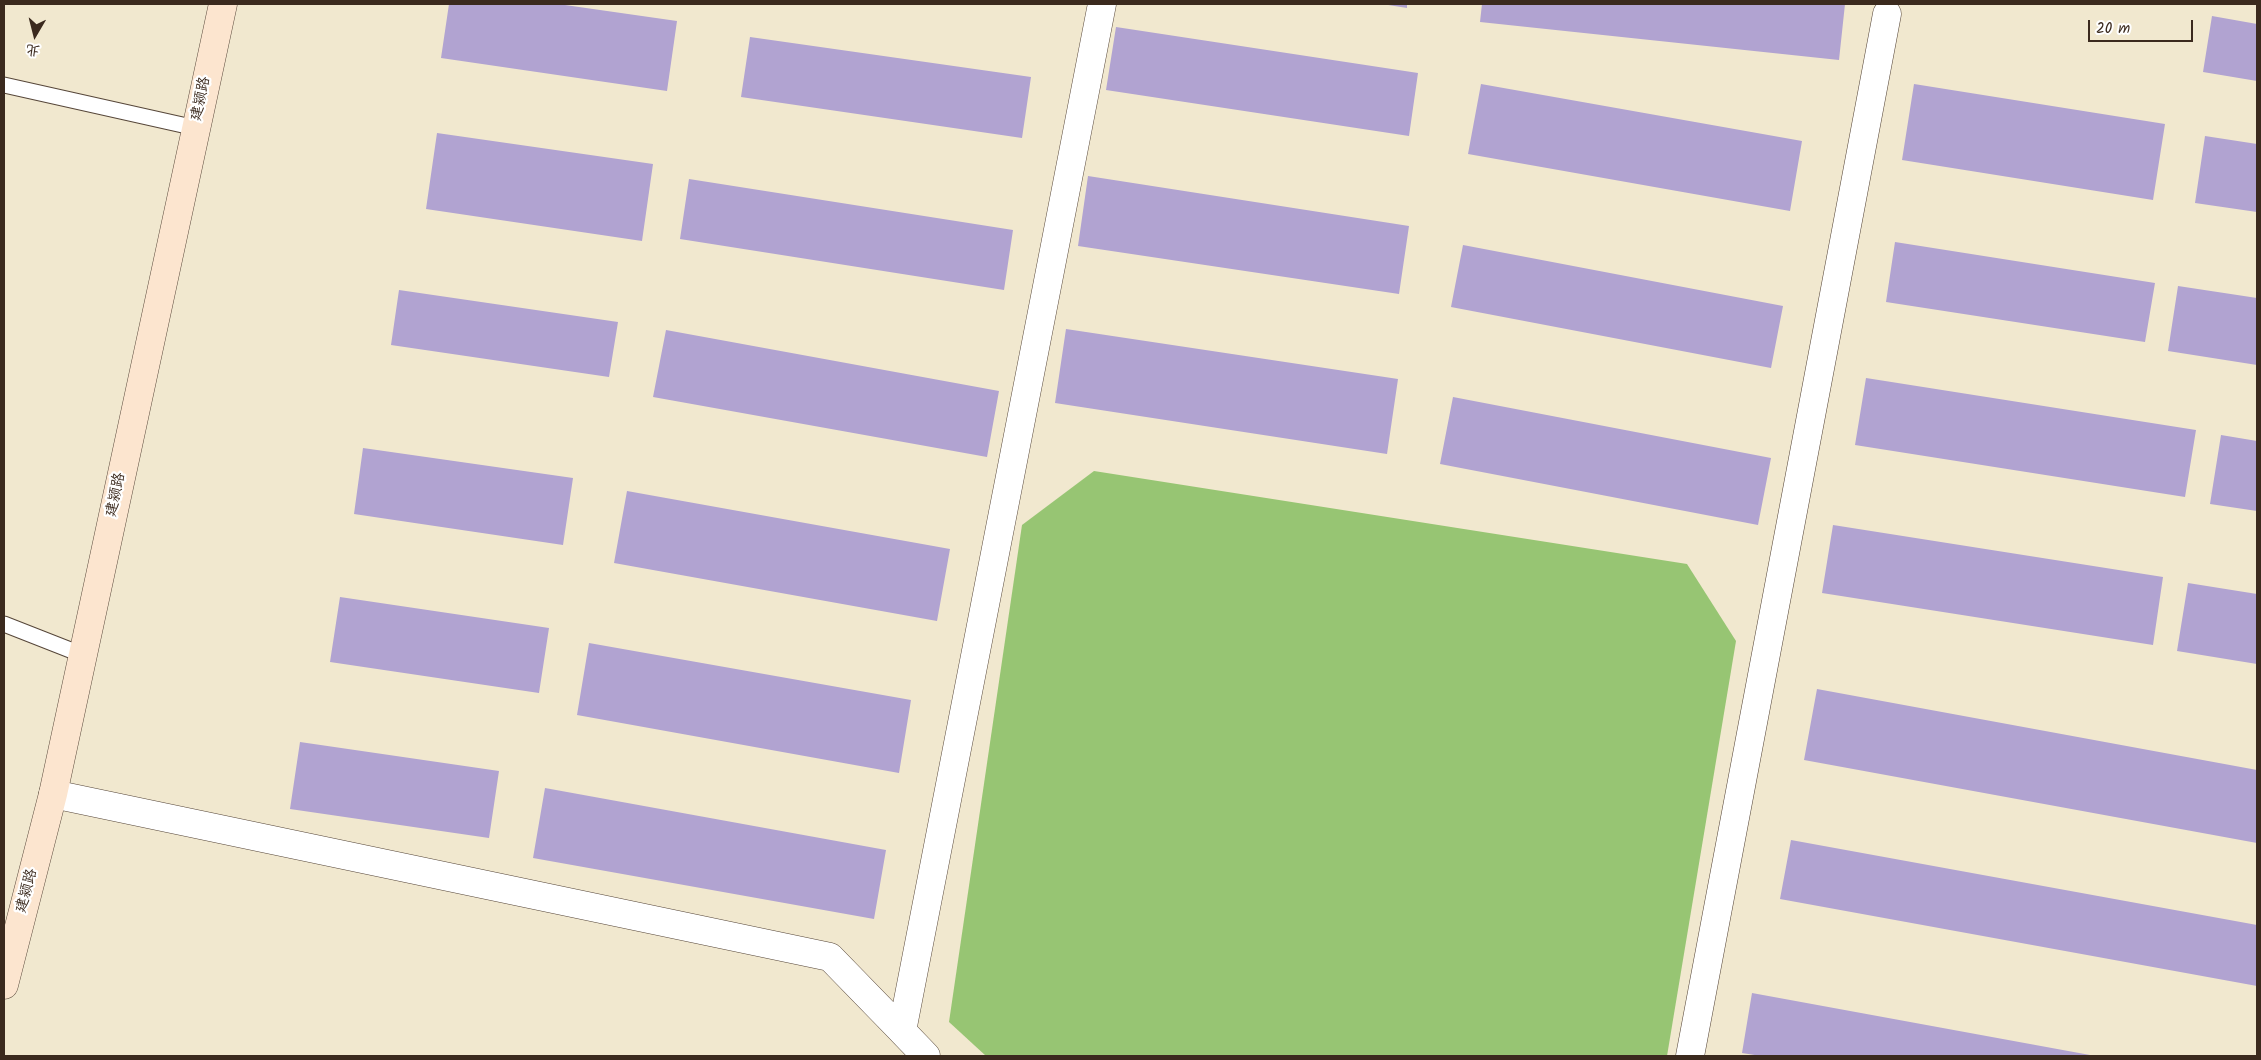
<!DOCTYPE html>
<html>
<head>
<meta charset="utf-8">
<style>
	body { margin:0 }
	#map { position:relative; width:2261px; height:1060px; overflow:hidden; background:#f1e8cf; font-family:Kalam,"LXGW WenKai TC",sans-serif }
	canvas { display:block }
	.frame { position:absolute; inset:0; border:5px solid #3b2a1e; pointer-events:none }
	.north { position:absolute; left:10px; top:10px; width:50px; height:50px; -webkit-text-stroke:4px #fff; paint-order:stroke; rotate:188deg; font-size:14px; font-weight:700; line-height:20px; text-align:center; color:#3b2a1e }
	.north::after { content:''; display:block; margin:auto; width:18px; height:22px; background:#3b2a1e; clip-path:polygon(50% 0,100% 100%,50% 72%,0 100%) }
	.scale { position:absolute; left:2088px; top:20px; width:105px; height:22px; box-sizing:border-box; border:2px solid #3b2a1e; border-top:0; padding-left:6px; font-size:15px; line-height:18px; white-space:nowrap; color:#3b2a1e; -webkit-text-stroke:4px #fff; paint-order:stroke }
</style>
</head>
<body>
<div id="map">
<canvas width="2261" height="1060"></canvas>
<div class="frame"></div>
<div class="north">北</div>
<div class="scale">20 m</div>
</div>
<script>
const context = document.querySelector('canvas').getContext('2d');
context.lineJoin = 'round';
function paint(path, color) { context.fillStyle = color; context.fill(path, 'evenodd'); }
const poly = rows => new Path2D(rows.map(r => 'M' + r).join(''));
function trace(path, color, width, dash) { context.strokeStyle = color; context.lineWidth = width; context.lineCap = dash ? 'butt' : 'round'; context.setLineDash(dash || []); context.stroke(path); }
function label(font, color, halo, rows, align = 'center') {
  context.font = font + ' Kalam,"LXGW WenKai TC",sans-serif'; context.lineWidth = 4.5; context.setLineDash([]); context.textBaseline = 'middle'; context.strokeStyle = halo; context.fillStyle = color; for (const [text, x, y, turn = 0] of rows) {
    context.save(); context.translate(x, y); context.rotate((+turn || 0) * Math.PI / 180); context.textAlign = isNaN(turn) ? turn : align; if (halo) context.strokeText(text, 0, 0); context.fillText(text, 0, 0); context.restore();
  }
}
paint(poly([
	[1094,471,1687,564,1736,641,1667,1056,986,1056,949,1022,1022,525]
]), '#97c573');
paint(poly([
	[449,4,558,4,677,21,667,91,441,58],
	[1382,4,1407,4,1407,8],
	[1482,4,1845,4,1839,60,1480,22],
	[2212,16,2257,24,2257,81,2203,72],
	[1116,27,1418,73,1409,136,1106,90],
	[750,37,1031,77,1022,138,741,97],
	[1481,84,1802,141,1790,211,1468,154],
	[1914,84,2165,124,2153,200,1902,160],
	[437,133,653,164,642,241,426,209],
	[2205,136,2257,144,2257,212,2195,203],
	[1088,176,1409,226,1399,294,1078,246],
	[689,179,1013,230,1004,290,680,239],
	[1895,242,2155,283,2145,342,1886,302],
	[1463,245,1783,306,1771,368,1451,307],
	[2178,286,2257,298,2257,365,2168,351],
	[399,290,618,322,609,377,391,345],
	[1066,329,1398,379,1387,454,1055,403],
	[666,330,999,391,987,457,653,397],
	[1866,378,2196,430,2185,497,1855,445],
	[1453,397,1771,458,1758,525,1440,464],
	[2221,435,2257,441,2257,511,2210,504],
	[363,448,573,478,563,545,354,514],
	[627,491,950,549,937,621,614,563],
	[1833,525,2163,577,2153,645,1822,593],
	[2188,583,2257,594,2257,664,2177,651],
	[340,597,549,628,539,693,330,662],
	[589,643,911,700,899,773,577,715],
	[1817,689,2257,770,2257,843,1804,760],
	[300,742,499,771,489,838,290,809],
	[545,788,886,850,874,919,533,858],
	[1791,840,2257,925,2257,986,1780,899],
	[1752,993,2090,1055,2090,1056,1761,1056,1742,1053]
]), '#b1a3d1');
const lane = poly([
	[4,85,196,128],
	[4,624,83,655]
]);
const street = poly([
	[53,794,830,957,902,1031],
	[926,1056,902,1031,1102,4],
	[1690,1056,1887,14]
]);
const secondary = poly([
	[4,985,53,794,223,4]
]);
trace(lane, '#564639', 17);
trace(street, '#564639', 29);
trace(secondary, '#564639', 29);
trace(lane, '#fff', 15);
trace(street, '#fff', 28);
trace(secondary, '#fce5cf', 28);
label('15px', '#3b2a1e', '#fff', [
	["建颍路",202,99,-78],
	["建颍路",117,495,-78],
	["建颍路",28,891,-75]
]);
</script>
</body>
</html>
